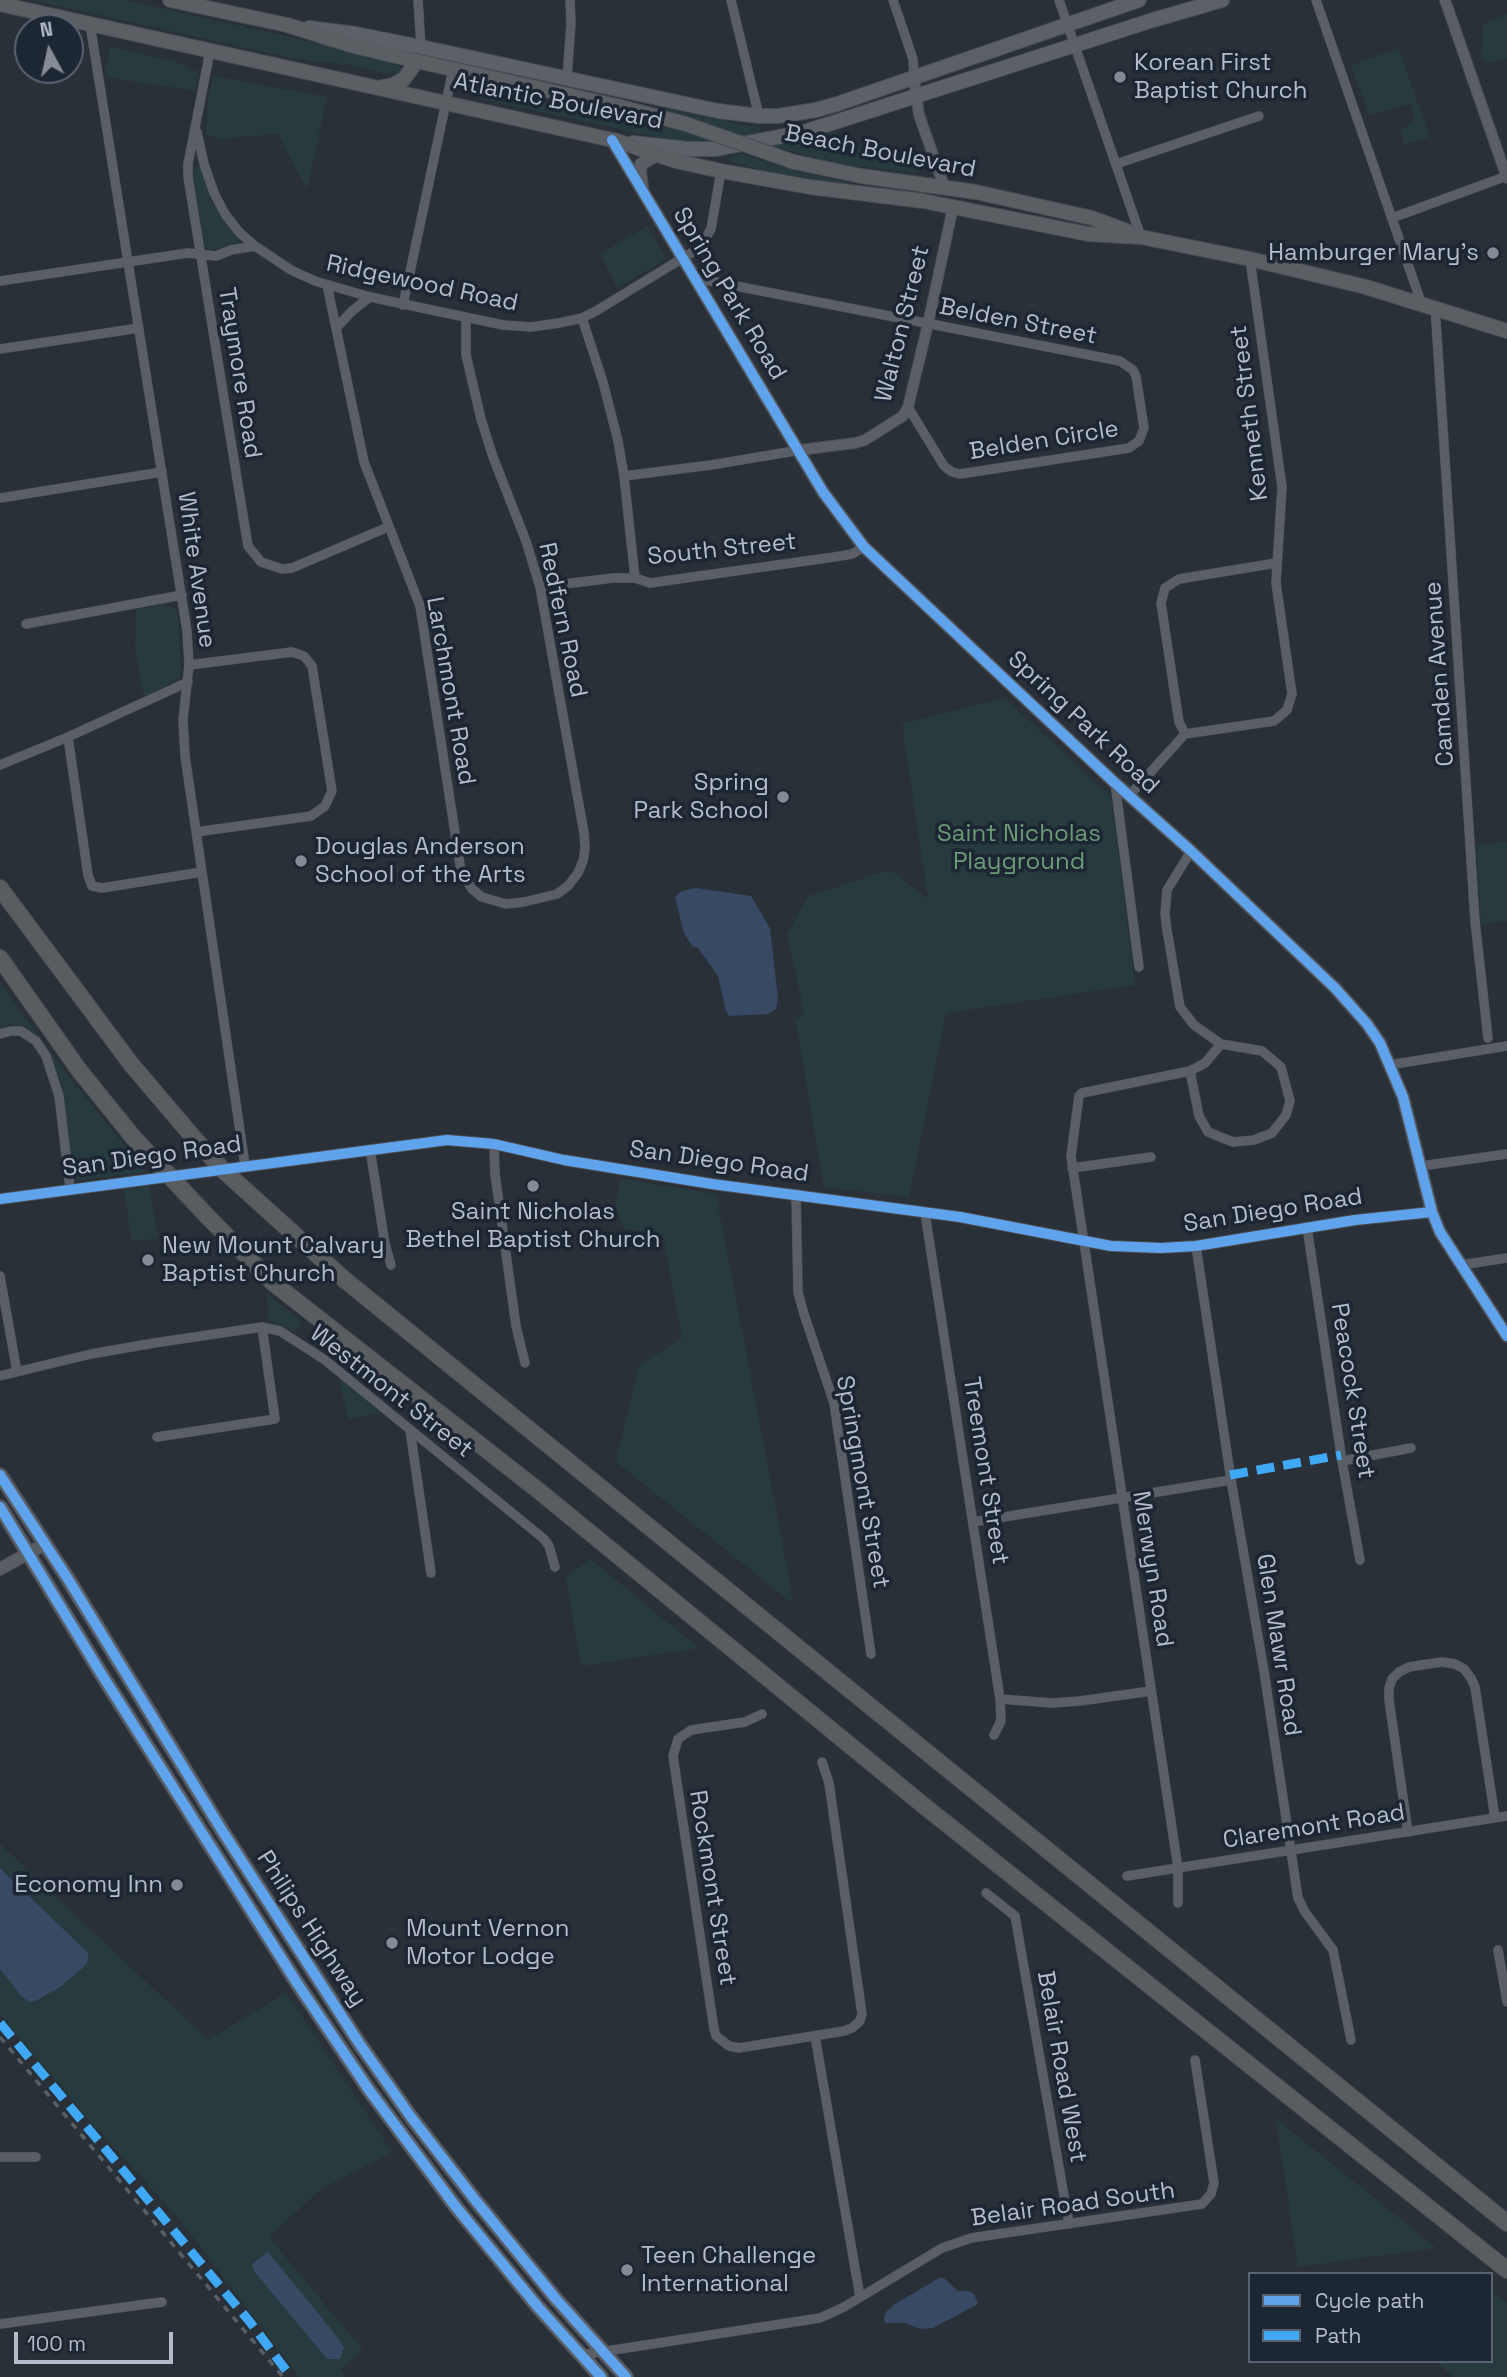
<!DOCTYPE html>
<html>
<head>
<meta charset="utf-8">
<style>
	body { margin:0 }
	#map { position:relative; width:1507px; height:2377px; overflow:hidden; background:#2a3038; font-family:"Space Grotesk",sans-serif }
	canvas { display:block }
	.legend { position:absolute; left:1248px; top:2272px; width:245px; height:91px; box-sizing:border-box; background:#1d2633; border:2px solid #59626f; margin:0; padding:9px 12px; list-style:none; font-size:21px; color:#b4bcc9 }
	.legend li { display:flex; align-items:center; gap:14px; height:35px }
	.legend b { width:35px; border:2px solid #59626f }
	.north { position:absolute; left:14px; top:14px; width:70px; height:70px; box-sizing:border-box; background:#1d2633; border:2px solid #59626f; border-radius:50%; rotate:352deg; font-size:19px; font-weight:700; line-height:28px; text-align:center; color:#b4bcc9 }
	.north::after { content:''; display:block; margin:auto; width:24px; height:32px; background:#848b96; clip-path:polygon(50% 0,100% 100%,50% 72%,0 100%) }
	.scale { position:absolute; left:14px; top:2332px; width:159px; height:32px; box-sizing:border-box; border:4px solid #b4bcc9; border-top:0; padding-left:9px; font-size:21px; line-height:24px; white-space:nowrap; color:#b4bcc9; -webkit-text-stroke:5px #1d2633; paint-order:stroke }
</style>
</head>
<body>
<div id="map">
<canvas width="1507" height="2377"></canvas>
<ul class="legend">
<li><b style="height:9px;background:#60a3ed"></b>Cycle path</li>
<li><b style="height:9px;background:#3fa9f5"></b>Path</li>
</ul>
<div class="north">N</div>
<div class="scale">100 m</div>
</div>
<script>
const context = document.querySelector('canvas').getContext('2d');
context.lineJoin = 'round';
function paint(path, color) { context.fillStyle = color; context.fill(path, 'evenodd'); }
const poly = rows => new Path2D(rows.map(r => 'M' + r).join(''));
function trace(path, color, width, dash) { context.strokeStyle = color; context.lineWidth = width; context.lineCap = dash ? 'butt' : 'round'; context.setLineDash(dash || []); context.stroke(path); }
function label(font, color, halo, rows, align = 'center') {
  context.font = font + ' "Space Grotesk",sans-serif'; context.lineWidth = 7; context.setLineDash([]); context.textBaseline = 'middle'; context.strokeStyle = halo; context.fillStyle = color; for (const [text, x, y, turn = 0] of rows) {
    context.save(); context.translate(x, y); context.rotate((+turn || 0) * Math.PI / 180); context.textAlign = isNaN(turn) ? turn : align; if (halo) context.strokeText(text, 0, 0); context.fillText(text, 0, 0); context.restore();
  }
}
paint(poly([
	[32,0,126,0,369,55,401,67,404,70,398,76,345,64,299,60],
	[1507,14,1507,58,1488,64,1482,60,1483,24],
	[110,47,174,61,198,72,195,91,107,77,106,69],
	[1398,48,1430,137,1404,145,1401,130,1415,120,1411,104,1369,115,1351,65],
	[213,76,327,97,307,190,278,134,220,139,206,135,208,100],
	[465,85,523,98,575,105,659,124,664,108,760,128,761,135,719,142,674,141,485,100,465,92,468,89],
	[835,132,838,134,839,143,918,166,924,170,917,173,853,166,832,163,831,160,827,162,773,146],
	[742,154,802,173,846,182,846,185,777,174,730,162,730,157],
	[196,166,200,168,212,202,238,237,239,243,211,250,205,247,193,174],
	[647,226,666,258,665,260,617,288,600,254],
	[162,605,174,608,178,616,181,673,176,680,144,697,135,645,136,609],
	[1005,698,1111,797,1135,985,946,1013,909,1197,824,1187,796,1022,804,1011,787,935,808,896,890,870,928,899,902,724],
	[1507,842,1507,921,1481,924,1476,845],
	[0,983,64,1071,146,1172,75,1181,61,1082,48,1055,26,1024,24,1027,9,1024,2,1028,0,1024],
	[621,1179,716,1194,794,1605,616,1462,639,1366,682,1338,663,1235,624,1229,615,1206],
	[149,1183,158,1238,132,1242,123,1186],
	[267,1293,302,1322,295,1332,268,1320],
	[339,1377,381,1413,348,1419],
	[590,1559,699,1648,581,1666,566,1577],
	[0,1844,208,2040,286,1993,392,2152,321,2189,269,2237,363,2350,340,2369,345,2377,299,2377,177,2216,86,2117,0,2014,0,1969,25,2000,42,1999,86,1965,89,1957,87,1952,0,1868],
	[1276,2119,1435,2247,1435,2248,1298,2267],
	[1491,2291,1507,2303,1507,2377,1453,2377,1436,2361,1491,2361]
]), '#273a3e');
paint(poly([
	[696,888,751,896,770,928,778,999,776,1009,768,1014,729,1016,726,1011,718,976,698,948,692,946,684,933,675,897,682,891],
	[0,1868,87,1952,89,1957,86,1965,60,1987,36,2001,29,2002,22,1997,0,1969],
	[268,2252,339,2339,344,2348,340,2359,327,2359,254,2271,252,2264],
	[939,2278,944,2278,958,2291,968,2291,974,2294,978,2304,933,2328,920,2329,905,2323,885,2323,884,2318,886,2312,895,2304]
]), '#384963');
const minor = poly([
	[418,0,421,47],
	[731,0,759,116],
	[893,0,913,59,914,78],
	[1059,0,1141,237],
	[1316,0,1421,302],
	[90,24,187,631,189,665,183,720,185,756,245,1165],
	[210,51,188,164,188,177,248,546,261,562,282,569,292,568,388,527],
	[567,78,571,23,570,0],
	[197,132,204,164,214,193,225,214,239,232,255,246],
	[1116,164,1259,116],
	[1392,218,1507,176],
	[695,278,1120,361,1133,370,1136,376,1144,428,1139,441,1129,448,960,474,952,472,944,466,908,407],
	[0,281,188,253,216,256,231,250,255,246,291,270,315,281,370,297,503,325,531,327,559,323,582,318,596,311,696,250,703,243,711,229,721,171],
	[327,285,364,462,420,606,460,865,463,875,472,889,482,897,506,904,524,902,557,894,568,886,578,873,583,861,585,848,584,833,540,587,526,541,493,457,481,419,466,355,466,318],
	[403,305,453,69],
	[1435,306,1475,921,1488,1038],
	[582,318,603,382,618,441,624,476,635,578],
	[336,328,352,311,370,297],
	[0,349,139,328],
	[624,476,711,465,800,450],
	[0,498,162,472],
	[540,587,613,578,635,578,650,583,834,557,852,554,864,547],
	[26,624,182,595],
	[189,665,292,652,304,656,312,666,332,791,325,806,311,816,196,832],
	[1185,734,1274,721,1287,710,1292,694,1276,583,1282,487,1250,259],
	[1185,734,1179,722,1161,603,1165,588,1179,579,1276,563],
	[68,737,88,875,92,886,102,888,202,872],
	[0,765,68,737,188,682],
	[1115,783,1139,967],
	[1129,796,1185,734],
	[0,1034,11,1031,21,1031,36,1041,46,1056,59,1096,70,1188],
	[1389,1065,1507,1046],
	[1190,1071,1199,1116,1208,1132,1233,1142,1254,1140,1272,1133,1286,1115,1290,1101,1281,1067,1262,1051,1221,1044],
	[494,1144,495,1174,516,1326,525,1363],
	[370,1149,385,1244,391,1265],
	[1421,1166,1507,1154],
	[1072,1168,1151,1157],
	[796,1194,798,1292,804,1314,834,1403,871,1654],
	[925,1213,1000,1699,1001,1721,994,1735],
	[1307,1227,1342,1461,1360,1560],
	[1196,1246,1231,1480,1264,1671,1298,1898,1305,1912,1333,1950,1351,2040],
	[1461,1265,1507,1258],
	[0,1276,17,1372],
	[0,1376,91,1354,154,1343,262,1327,280,1331,325,1360,544,1539,549,1546,555,1567],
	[410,1430,431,1573],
	[157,1437,275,1419,262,1327],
	[1342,1461,1411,1448],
	[973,1522,1231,1480],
	[1000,1699,1053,1703,1080,1701,1151,1691],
	[762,1714,745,1722,691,1730,678,1739,673,1756,714,2029,716,2036,729,2046,739,2048,844,2031,852,2028,860,2021,862,2014,829,1783,822,1762],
	[1408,1832,1389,1700,1389,1688,1392,1679,1399,1672,1409,1667,1428,1664,1442,1662,1455,1664,1464,1669,1471,1678,1475,1687,1495,1818],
	[1127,1876,1507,1816],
	[986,1893,1015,1916,1069,2224],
	[1178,1903,1178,1868,1071,1156,1079,1096,1082,1093,1190,1071,1205,1063,1221,1044,1194,1025,1180,1007,1167,930,1165,914,1167,890,1191,851],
	[1498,1950,1507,2002],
	[815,2036,860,2297],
	[0,2157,36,2157],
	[0,2324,162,2302],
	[581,2355,820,2318,844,2307,942,2248,971,2238,1202,2204,1211,2194,1214,2183,1195,2060]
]);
const tertiary = poly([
	[1445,0,1507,178],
	[914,78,919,115,944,186],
	[800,450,855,443,865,440,903,416,908,407,928,324,953,207],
	[0,1199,447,1140,494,1144,564,1160,712,1184,960,1217,1111,1246,1161,1248,1196,1246,1355,1220,1432,1212]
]);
const secondary = poly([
	[612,140,823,492,864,547,1115,783,1191,851,1335,988,1367,1024,1380,1043,1403,1097,1432,1212,1440,1232,1507,1336],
	[642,187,640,171,641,164,657,155],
	[0,1569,45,1544]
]);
const primary = poly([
	[309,28,356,34,421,47,718,111,759,116,778,116,816,110,837,104,1139,0],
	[633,143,688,149,716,149,804,132,1153,20,1222,0],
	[0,1475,68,1579,223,1832,359,2043,411,2117,476,2201,556,2299,626,2377],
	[0,1507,102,1675,297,1983,369,2090,456,2207,538,2307,601,2377]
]);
const trunk = poly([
	[170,0,287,25,354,46,417,61,617,106],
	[0,4,617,141,676,161,721,171,810,187,923,201,1088,234,1141,237,1250,259,1366,287,1507,331],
	[382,87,393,85,404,79,417,61],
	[794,162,861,176,976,192,1092,218,1127,231]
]);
const motorway = poly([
	[0,888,131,1064,193,1137],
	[0,958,79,1070,133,1137],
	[264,1207,345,1280,1507,2223],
	[207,1216,272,1282,539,1491,923,1805,1507,2270]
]);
trace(minor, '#484c53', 10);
trace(tertiary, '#484c53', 12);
trace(secondary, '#484c53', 14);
trace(primary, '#484c55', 16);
trace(trunk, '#474c53', 16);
trace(motorway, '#474c53', 18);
trace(minor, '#5a5e66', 9);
trace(tertiary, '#5a5e66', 10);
trace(secondary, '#595d64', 12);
trace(primary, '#5c6168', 14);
trace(trunk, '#5b5f64', 14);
trace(motorway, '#5a5d60', 16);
trace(poly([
	[0,2037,283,2377]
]), '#595d64', 3.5, [7, 7]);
const trunkBridge = poly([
	[617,106,686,124,794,162]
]);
const motorwayBridge = poly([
	[133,1137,207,1216],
	[193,1137,223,1170,264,1207]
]);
trace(trunkBridge, '#474c53', 16, []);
trace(motorwayBridge, '#474c53', 18, []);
trace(trunkBridge, '#5b5f64', 14);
trace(motorwayBridge, '#5a5d60', 16);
trace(poly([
	[1230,1475,1341,1455],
	[0,2023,250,2322,291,2377]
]), '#3fa9f5', 9, [18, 9]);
trace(poly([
	[612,140,823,492,864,547,1115,783,1191,851,1335,988,1367,1024,1380,1043,1403,1097,1432,1212,1440,1232,1507,1336],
	[0,1199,447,1140,494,1144,564,1160,712,1184,960,1217,1111,1246,1161,1248,1196,1246,1355,1220,1432,1212],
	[0,1475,68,1579,223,1832,359,2043,411,2117,476,2201,556,2299,626,2377],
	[0,1507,102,1675,297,1983,369,2090,456,2207,538,2307,601,2377]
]), '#60a3ed', 10);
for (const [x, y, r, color] of [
	[1120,77,7,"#848b96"],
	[1493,253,7,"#848b96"],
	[783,797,7,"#848b96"],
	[301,861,7,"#848b96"],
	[533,1186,7,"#848b96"],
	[148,1260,7,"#848b96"],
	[177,1885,7,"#848b96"],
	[392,1943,7,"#848b96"],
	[627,2270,7,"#848b96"]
]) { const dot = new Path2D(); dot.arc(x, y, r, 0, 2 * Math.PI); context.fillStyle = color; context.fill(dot); trace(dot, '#1d2633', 2.5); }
label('24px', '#b4bcc9', '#1d2633', [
	["Korean First",1134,63],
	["Baptist Church",1134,91],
	["Hamburger Mary's",1479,253,"right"],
	["Spring",769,783,"right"],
	["Park School",769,811,"right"],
	["Douglas Anderson",315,847],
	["School of the Arts",315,875],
	["Saint Nicholas",533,1212,"center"],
	["Bethel Baptist Church",533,1240,"center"],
	["New Mount Calvary",162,1246],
	["Baptist Church",162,1274],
	["Economy Inn",163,1885,"right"],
	["Mount Vernon",406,1929],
	["Motor Lodge",406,1957],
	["Teen Challenge",641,2256],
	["International",641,2284]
], 'left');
label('24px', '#b4bcc9', '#1d2633', [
	["Atlantic Boulevard",558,102,11],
	["Beach Boulevard",880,152,11],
	["Ridgewood Road",422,284,12],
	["Spring Park Road",729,294,59],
	["Belden Street",1018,322,11],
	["Walton Street",903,324,-76],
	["Traymore Road",239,373,81],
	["Kenneth Street",1250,413,-97],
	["Belden Circle",1044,441,-9],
	["South Street",722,550,-6],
	["White Avenue",196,570,82],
	["Redfern Road",562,620,78],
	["Camden Avenue",1440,674,-94],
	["Larchmont Road",450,691,80],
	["Spring Park Road",1083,723,43],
	["San Diego Road",152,1157,-8],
	["San Diego Road",719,1162,8],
	["San Diego Road",1273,1211,-9],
	["Peacock Street",1352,1391,81],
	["Westmont Street",391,1392,38],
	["Treemont Street",985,1471,81],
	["Springmont Street",862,1482,80],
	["Merwyn Road",1152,1569,81],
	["Glen Mawr Road",1278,1645,81],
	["Claremont Road",1314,1827,-9],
	["Rockmont Street",712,1888,81],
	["Philips Highway",311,1929,57],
	["Belair Road West",1061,2067,80],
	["Belair Road South",1073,2205,-8]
]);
label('24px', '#6b9a76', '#1d2633', [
	["Saint Nicholas",1019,834],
	["Playground",1019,862]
]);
</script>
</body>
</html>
